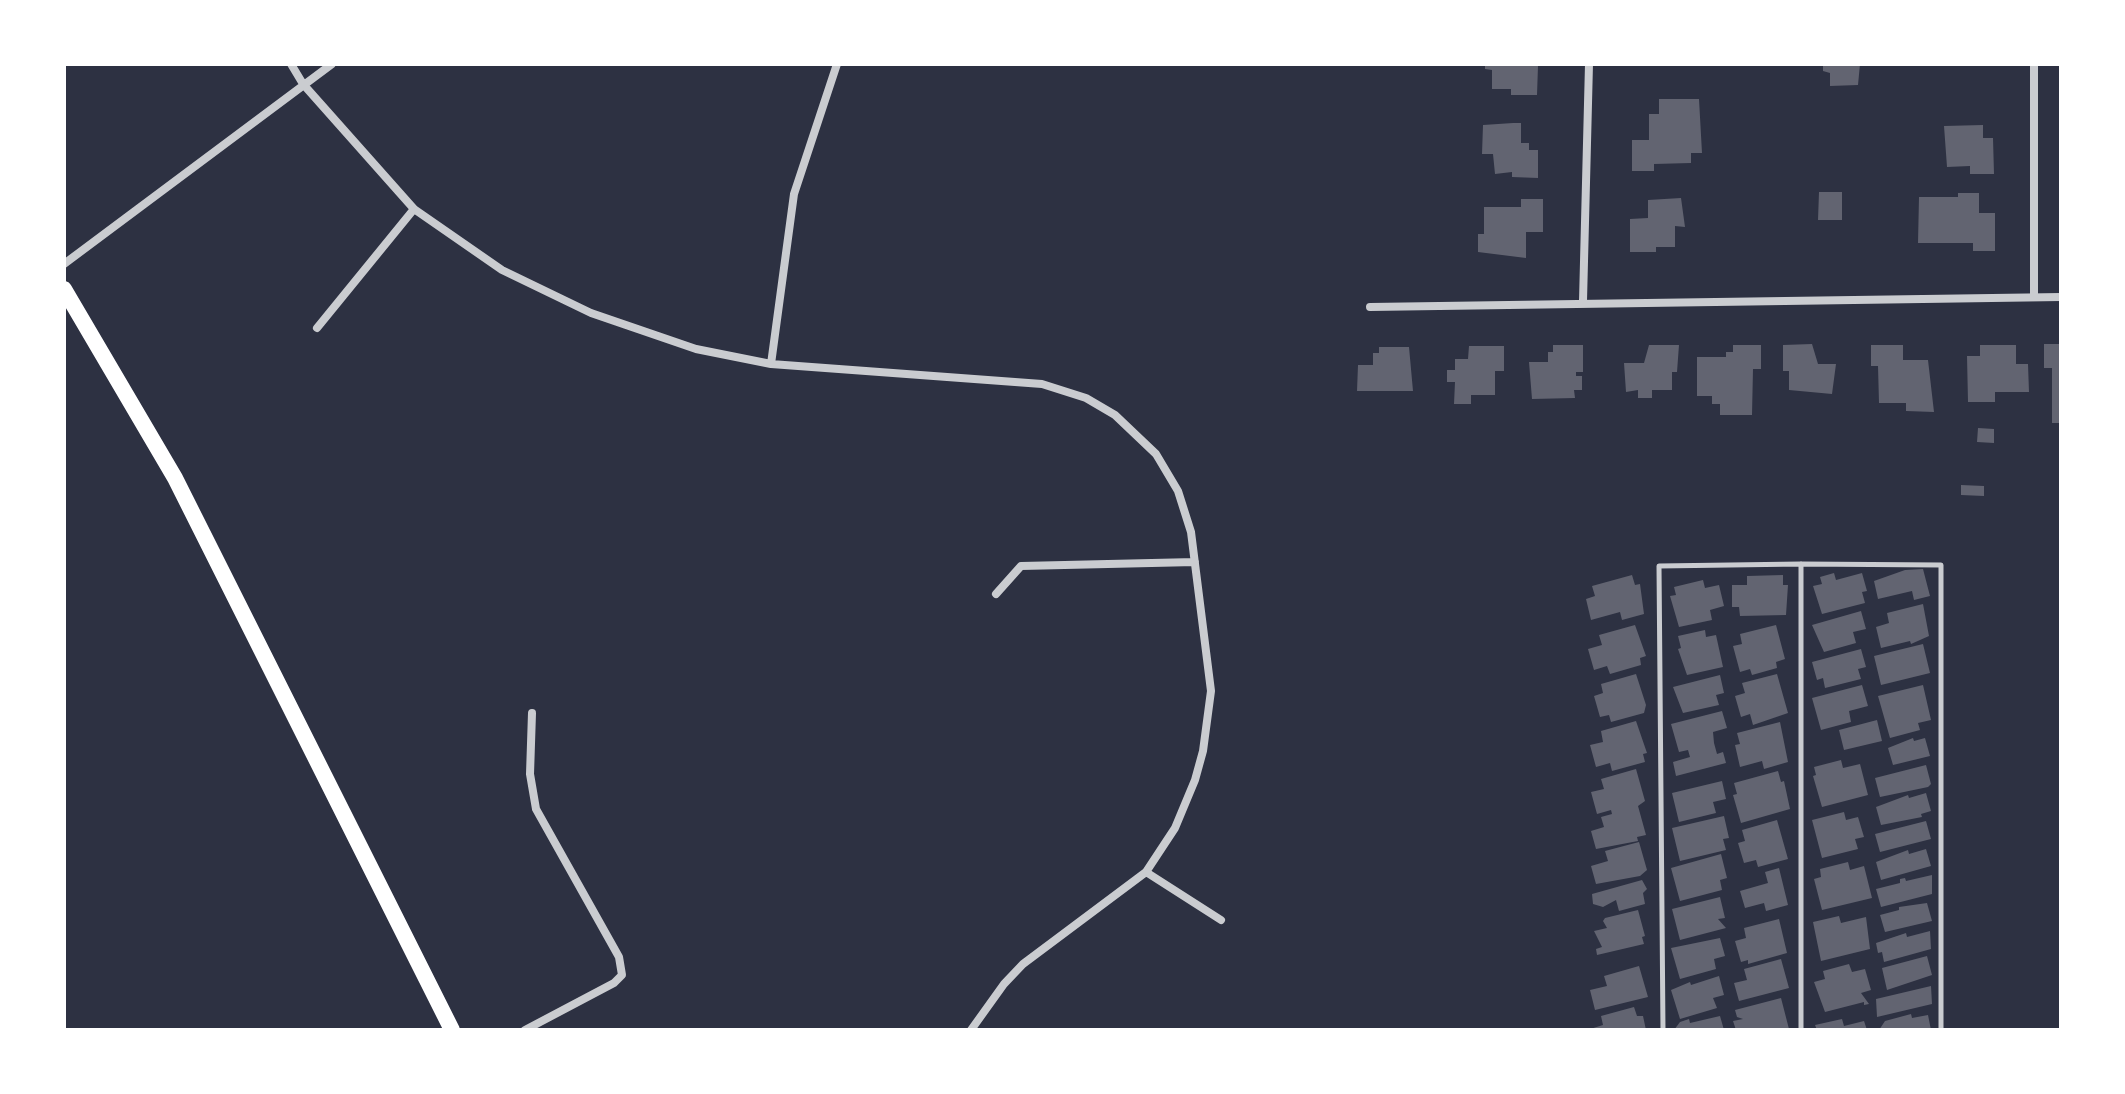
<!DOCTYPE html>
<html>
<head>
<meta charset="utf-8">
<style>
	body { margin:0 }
	#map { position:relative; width:2125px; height:1094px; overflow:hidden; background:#2d3142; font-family:Helvetica,sans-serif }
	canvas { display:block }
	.frame { position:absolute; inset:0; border:66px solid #fff; pointer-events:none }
</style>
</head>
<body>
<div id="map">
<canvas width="2125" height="1094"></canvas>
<div class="frame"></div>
</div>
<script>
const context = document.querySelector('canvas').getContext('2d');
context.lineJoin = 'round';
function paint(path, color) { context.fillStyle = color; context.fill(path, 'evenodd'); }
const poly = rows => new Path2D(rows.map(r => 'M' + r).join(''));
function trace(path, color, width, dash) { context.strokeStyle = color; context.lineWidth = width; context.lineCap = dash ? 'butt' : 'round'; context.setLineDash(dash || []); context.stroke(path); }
paint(poly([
	[1485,64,1538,66,1537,95,1511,95,1511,89,1492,89,1492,70,1485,69],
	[1860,64,1858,85,1830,86,1830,73,1823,71,1823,65,1827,64],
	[1659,99,1699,99,1702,153,1691,153,1691,163,1654,164,1654,171,1632,171,1632,140,1649,140,1649,114,1659,114],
	[1513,123,1521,123,1521,143,1529,143,1529,150,1538,150,1538,178,1512,177,1512,172,1495,174,1493,154,1482,154,1483,125],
	[1983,125,1983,138,1993,138,1994,174,1970,174,1970,166,1947,167,1944,126],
	[1819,192,1842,192,1842,220,1818,220],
	[1958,193,1979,193,1979,213,1995,213,1995,251,1973,251,1973,243,1918,243,1919,197,1958,197],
	[1681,198,1685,227,1675,226,1675,247,1656,247,1656,252,1630,252,1630,219,1648,218,1648,200],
	[1521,199,1543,199,1543,232,1526,232,1526,258,1478,252,1478,234,1484,234,1484,207,1521,207],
	[1812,344,1818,364,1836,364,1832,394,1789,390,1789,371,1783,371,1783,345],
	[2044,344,2061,344,2061,423,2052,423,2052,368,2044,368],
	[1553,345,1583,345,1583,372,1576,372,1576,376,1582,376,1582,390,1574,390,1575,398,1532,399,1529,362,1548,362,1548,352,1553,352],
	[1649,345,1679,345,1677,372,1672,372,1672,390,1652,390,1652,398,1638,398,1638,390,1626,392,1624,363,1644,363],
	[1733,345,1761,345,1761,369,1753,369,1752,415,1720,415,1720,404,1712,404,1712,396,1697,396,1697,357,1726,357,1726,352,1733,352],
	[1871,345,1903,345,1903,360,1928,360,1934,412,1906,411,1906,403,1879,403,1878,366,1871,366],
	[1980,345,2016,345,2016,364,2028,364,2029,392,1995,392,1995,402,1968,402,1967,356,1980,356],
	[1469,346,1504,346,1504,371,1495,371,1495,395,1471,395,1471,404,1454,404,1455,382,1447,382,1447,370,1455,370,1455,359,1468,359],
	[1379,347,1409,347,1413,391,1357,391,1358,365,1373,365,1373,353,1379,353],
	[1978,428,1994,429,1994,443,1977,442],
	[1961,485,1984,486,1984,496,1961,495],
	[1923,569,1930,596,1914,600,1912,591,1878,599,1874,581,1905,570],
	[1834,573,1836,580,1862,573,1867,591,1862,592,1865,603,1822,614,1813,586,1822,584,1820,577],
	[1632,575,1635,585,1640,584,1644,614,1622,620,1620,612,1591,620,1586,599,1595,596,1592,586],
	[1783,575,1783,585,1788,585,1786,615,1740,616,1739,607,1732,607,1732,585,1747,585,1747,576],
	[1703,580,1705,588,1719,585,1724,606,1710,610,1712,620,1679,627,1670,596,1676,595,1674,587],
	[1923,604,1929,636,1911,644,1910,641,1881,648,1876,627,1889,623,1887,613],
	[1861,611,1866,629,1853,632,1856,643,1824,652,1812,625],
	[1635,625,1646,656,1640,658,1641,665,1610,674,1607,666,1594,670,1588,649,1602,645,1599,635],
	[1776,625,1785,659,1776,662,1777,668,1752,675,1750,669,1740,672,1733,646,1742,644,1740,634],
	[1705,630,1706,637,1716,635,1723,667,1687,675,1678,649,1681,648,1678,636],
	[1923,644,1930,673,1881,685,1874,656],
	[1861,649,1866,667,1858,669,1861,679,1825,688,1823,678,1817,680,1812,662],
	[1636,674,1646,705,1644,713,1611,722,1609,715,1600,717,1594,696,1603,693,1601,684],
	[1777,674,1788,713,1753,725,1750,714,1741,717,1735,696,1745,693,1742,683],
	[1720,675,1724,693,1716,695,1719,705,1683,713,1673,687],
	[1862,685,1868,706,1849,711,1851,722,1821,730,1812,698],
	[1923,685,1931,720,1918,723,1920,730,1890,738,1878,696],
	[1722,711,1727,728,1713,732,1714,743,1717,754,1723,752,1726,763,1676,776,1673,762,1690,757,1688,750,1679,752,1671,724],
	[1877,720,1882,741,1844,750,1839,730],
	[1636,721,1647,753,1643,754,1645,762,1612,771,1610,763,1596,767,1590,745,1603,742,1601,731],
	[1780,722,1788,762,1764,769,1762,761,1740,767,1735,745,1740,744,1737,733],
	[1913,738,1914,741,1925,738,1930,756,1893,765,1888,748],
	[1841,760,1843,768,1860,764,1868,795,1822,807,1813,776,1816,775,1814,767],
	[1926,765,1931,784,1928,787,1880,797,1875,778],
	[1636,769,1645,801,1638,806,1646,835,1637,837,1638,841,1596,849,1591,831,1604,827,1601,817,1612,814,1611,810,1597,814,1591,792,1604,789,1601,779],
	[1778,771,1781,782,1784,781,1790,809,1741,823,1733,795,1737,794,1734,783],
	[1722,781,1726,799,1713,802,1716,813,1679,822,1672,793],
	[1926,793,1931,811,1921,814,1922,817,1881,825,1876,807,1908,795,1909,798],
	[1844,812,1846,820,1858,817,1864,837,1855,839,1858,849,1822,858,1812,820],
	[1724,816,1729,838,1723,839,1726,850,1680,861,1672,828],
	[1777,820,1788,859,1758,867,1756,860,1744,863,1738,843,1745,841,1742,830],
	[1926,821,1931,839,1880,852,1875,834],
	[1639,842,1647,870,1640,876,1596,884,1591,866,1608,861,1605,851],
	[1926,849,1931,866,1881,880,1876,862,1908,850,1909,854],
	[1721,854,1727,878,1720,880,1722,890,1680,901,1671,868],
	[1848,862,1850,870,1864,866,1872,898,1822,910,1814,879,1821,877,1820,869],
	[1779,868,1788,905,1766,911,1764,903,1745,908,1740,891,1768,883,1765,872],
	[1932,875,1932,894,1881,907,1876,889,1900,883,1900,879,1905,878,1906,881],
	[1642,880,1647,889,1643,893,1645,904,1619,911,1616,900,1603,907,1593,904,1592,894],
	[1720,897,1725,918,1718,919,1726,928,1680,940,1672,909],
	[1927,903,1932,921,1885,932,1880,915,1899,910,1899,907],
	[1638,910,1645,936,1642,937,1644,944,1597,955,1596,949,1602,947,1594,931,1607,928,1603,921,1605,918],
	[1839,916,1841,923,1866,917,1870,949,1821,961,1813,922],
	[1779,919,1787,953,1748,964,1748,960,1741,962,1735,941,1746,938,1744,928],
	[1930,931,1931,949,1884,962,1882,952,1878,953,1876,943,1906,933,1907,937],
	[1720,938,1725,956,1714,959,1716,969,1680,979,1671,948],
	[1927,956,1932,975,1887,990,1882,968],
	[1781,959,1789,988,1739,1001,1734,983,1747,980,1744,969],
	[1849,964,1852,972,1865,969,1871,990,1861,993,1869,1004,1864,1005,1864,1002,1825,1012,1814,982,1825,979,1823,971],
	[1639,966,1648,997,1595,1010,1590,990,1607,986,1604,976],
	[1719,976,1724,995,1713,998,1717,1008,1680,1019,1671,990,1690,982,1691,985],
	[1931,986,1932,1004,1877,1017,1876,999],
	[1781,998,1789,1029,1736,1030,1733,1021,1743,1019,1737,1017,1735,1010],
	[1634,1007,1637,1016,1643,1016,1646,1030,1587,1030,1603,1025,1601,1016],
	[1911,1014,1912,1018,1928,1015,1931,1030,1879,1030,1885,1021],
	[1720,1016,1724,1030,1674,1030,1680,1022,1689,1019,1690,1023],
	[1842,1019,1844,1026,1864,1021,1867,1030,1817,1030,1815,1025]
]), '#626471');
trace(poly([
	[1663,1030,1659,566,1801,564,1941,565,1941,1030],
	[1801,1030,1801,564]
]), '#caccd0', 5);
trace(poly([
	[291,64,303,84,414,209,502,270,591,313,696,349,771,364,1042,384,1086,398,1115,415,1156,454,1178,491,1191,532,1211,691,1203,751,1195,780,1175,828,1146,872,1023,964,1004,984,971,1030],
	[64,264,332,64],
	[2034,297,2034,64],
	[1583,301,1589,64],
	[1370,307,2061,297],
	[317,328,414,209],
	[771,364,794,194,837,64],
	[996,594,1021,566,1195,562],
	[1146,872,1221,920],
	[525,1030,614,983,622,975,619,957,536,809,530,774,532,713]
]), '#caccd0', 8);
trace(poly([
	[64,289,175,478,452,1030]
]), '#fff', 16);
</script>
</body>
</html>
